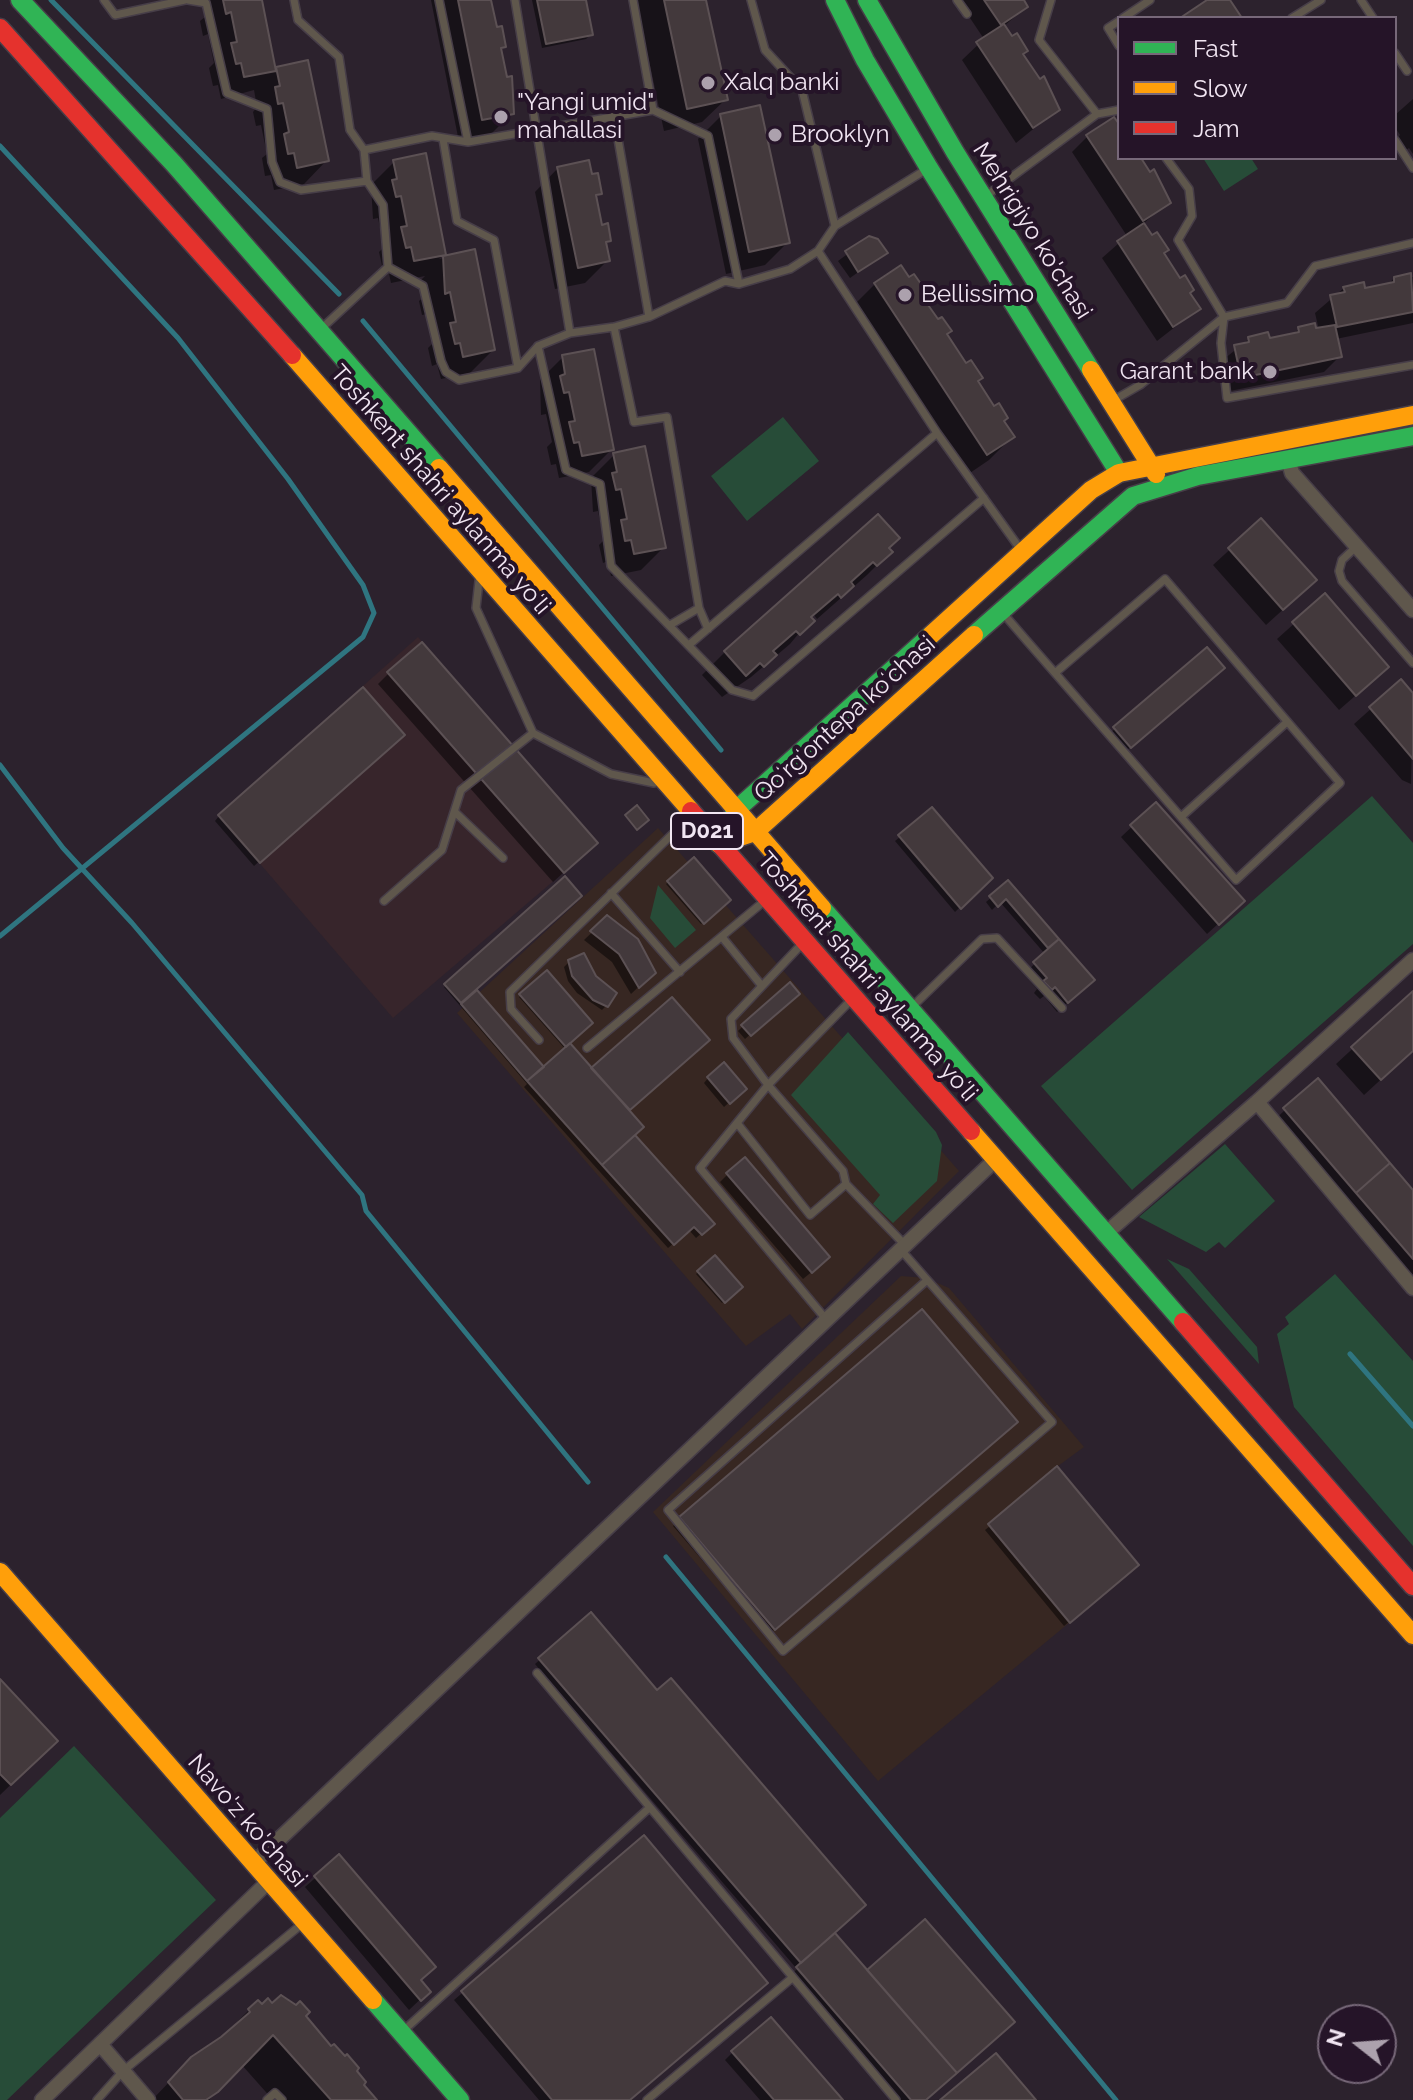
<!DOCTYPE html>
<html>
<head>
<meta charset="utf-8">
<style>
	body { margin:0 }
	#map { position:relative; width:1413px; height:2100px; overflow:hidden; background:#2c222d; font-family:Raleway,sans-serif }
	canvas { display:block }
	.legend { position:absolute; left:1117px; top:16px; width:280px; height:144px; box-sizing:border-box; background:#251428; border:2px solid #776879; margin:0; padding:10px 14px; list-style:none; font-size:24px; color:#f1e5f2 }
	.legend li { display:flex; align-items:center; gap:16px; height:40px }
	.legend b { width:40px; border:2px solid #776879 }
	.north { position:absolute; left:1317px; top:2004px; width:80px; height:80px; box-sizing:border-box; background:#251428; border:2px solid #776879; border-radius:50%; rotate:287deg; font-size:22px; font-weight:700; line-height:32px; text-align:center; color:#f1e5f2 }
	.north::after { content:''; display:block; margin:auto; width:28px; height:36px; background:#aca1ad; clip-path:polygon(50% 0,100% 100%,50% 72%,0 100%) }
</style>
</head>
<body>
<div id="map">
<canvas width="1413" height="2100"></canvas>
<ul class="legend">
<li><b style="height:10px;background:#30b455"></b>Fast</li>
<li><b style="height:10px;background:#ff9f0a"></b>Slow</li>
<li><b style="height:10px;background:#e5322d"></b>Jam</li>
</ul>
<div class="north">N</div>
</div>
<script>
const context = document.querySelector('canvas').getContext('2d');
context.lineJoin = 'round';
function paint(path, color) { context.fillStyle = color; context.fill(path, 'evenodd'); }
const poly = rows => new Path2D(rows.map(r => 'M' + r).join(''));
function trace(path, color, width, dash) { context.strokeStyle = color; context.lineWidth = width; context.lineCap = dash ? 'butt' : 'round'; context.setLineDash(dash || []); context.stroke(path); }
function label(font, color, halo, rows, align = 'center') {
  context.font = font + ' Raleway,sans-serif'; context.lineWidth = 8; context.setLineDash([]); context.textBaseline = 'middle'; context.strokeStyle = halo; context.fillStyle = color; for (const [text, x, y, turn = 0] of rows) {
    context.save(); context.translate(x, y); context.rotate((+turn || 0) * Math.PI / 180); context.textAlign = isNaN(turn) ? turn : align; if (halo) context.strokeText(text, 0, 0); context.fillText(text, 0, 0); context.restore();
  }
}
paint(poly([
	[658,828,959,1171,802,1329,790,1314,746,1346,457,1013],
	[901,1276,926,1278,949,1288,1084,1447,1058,1466,1139,1565,878,1781,653,1512]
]), '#372722');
paint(poly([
	[418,637,598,843,393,1018,218,815]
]), '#37252b');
paint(poly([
	[1203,158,1251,158,1258,169,1224,191],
	[783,417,819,461,747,521,711,476],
	[1372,796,1413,843,1413,944,1132,1190,1041,1086],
	[658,885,696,930,675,948,650,918],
	[848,1032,936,1132,942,1145,937,1181,893,1223,873,1204,880,1195,791,1095],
	[1225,1144,1275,1201,1225,1248,1219,1242,1206,1252,1139,1217],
	[1167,1259,1189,1269,1257,1347,1259,1364],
	[1335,1274,1413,1361,1413,1546,1294,1407,1277,1334,1289,1324,1285,1317],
	[74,1746,216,1900,7,2100,0,2100,0,1818]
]), '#274c38');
paint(poly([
	[203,0,260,0,274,71,277,69,327,160,304,184,274,190,271,175,265,176,262,158,267,154,261,125,256,126,253,112,257,107,254,90,221,99,218,85,213,86,209,68,214,63,208,34,203,36,200,21,205,17],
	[431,0,489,0,495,29,504,46,499,51,505,80,510,79,513,93,509,97,512,113,489,136,459,142],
	[532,0,584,0,591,34,586,39,542,48],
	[636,0,704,0,726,99,702,122,664,131],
	[958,0,1021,0,1026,7,1003,27,1058,109,1016,143,962,60,984,39],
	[1413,99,1413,154,1409,148,1405,151,1396,139,1400,135,1395,127,1395,115],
	[721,116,788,242,765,265,726,274,698,139],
	[1119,128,1119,158,1139,158,1150,174,1154,172,1162,183,1158,187,1168,202,1143,224,1198,309,1157,341,1102,258,1127,236,1072,152,1088,136],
	[394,162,444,254,439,259,473,252,493,350,470,373,441,379,437,364,432,366,428,348,433,343,427,314,422,315,419,301,424,297,420,281,425,276,391,283,388,269,383,270,379,252,384,247,378,218,373,219,371,185],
	[558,168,591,177,600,193,595,198,601,227,609,240,604,245,608,260,585,283,555,289,535,192],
	[869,238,885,253,850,278,838,261],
	[1413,277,1413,323,1336,339,1340,356,1324,372,1225,392,1219,363,1249,339,1268,340,1292,335,1299,329,1319,330,1315,313,1344,288,1364,290,1388,285,1394,278],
	[875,284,919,295,1012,437,989,460,964,477,852,307],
	[563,357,612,449,589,472,559,478,556,464,551,465,547,447,552,442,546,414,541,415,540,380],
	[614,455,664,547,641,570,611,576,608,561,603,563,599,545,604,540,598,511,593,512,591,478],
	[1261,521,1298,596,1266,625,1213,565],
	[887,549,890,552,867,575,817,619,814,615,790,644,751,677,722,697,702,675,725,652],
	[1325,596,1371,682,1339,710,1277,639],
	[1217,672,1126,751,1110,733,1115,729],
	[389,673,585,853,553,882,378,684],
	[1401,682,1413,696,1411,784,1402,780,1354,724],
	[403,735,254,866,215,821,219,816],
	[1156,804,1232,911,1207,934,1121,837],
	[900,837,990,878,955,912,895,841],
	[694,860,729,900,701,924,666,884],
	[565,879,474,990,543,1069,566,1050,519,997,546,973,567,1043,591,1071,700,1048,627,1111,632,1135,712,1224,696,1238,689,1230,668,1248,524,1087,527,1084,444,987],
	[1008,883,1092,980,1057,1012,1044,996,1040,999,1034,993,1037,989,1024,974,1045,954,1000,902,992,910,986,902],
	[607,918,653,973,631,994,612,962,584,940],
	[569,962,606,1006,602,1010,577,993,568,981,564,967],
	[1413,993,1413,1050,1364,1095,1336,1064],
	[792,998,745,1039,738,1031,743,1026],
	[708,1078,744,1089,724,1107,704,1083],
	[1285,1110,1413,1193,1413,1290,1269,1125],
	[728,1174,820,1265,803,1279,720,1182],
	[715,1258,740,1287,722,1303,696,1274],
	[1008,1429,767,1636,673,1526,681,1519],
	[990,1526,1132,1569,1064,1626,985,1530],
	[590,1615,833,1933,867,1973,924,2100,897,2100,790,1976,797,1969,535,1664],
	[0,1682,25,1771,0,1795],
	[644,1838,628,2100,539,2100,454,2000],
	[339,1857,428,1992,409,2010,305,1887],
	[262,2006,303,2016,354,2072,374,2100,273,2100,241,2064,209,2100,152,2100,192,2058,218,2041,249,2010],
	[733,2052,840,2100,760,2100,725,2060]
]), '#0007');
trace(poly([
	[51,0,339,294],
	[0,146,178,338,288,479,363,585,374,613,363,637,0,936],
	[363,321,721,750],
	[0,765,63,848,132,923,362,1195,366,1211,588,1482],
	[1350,1354,1413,1426],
	[666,1557,1116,2100]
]), '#2f7580', 5);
const building = poly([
	[223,0,262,0,276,71,244,77,241,63,236,64,231,43,237,42,231,12,226,14,223,0],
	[458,0,491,0,497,27,502,26,506,47,501,48,507,77,512,76,514,114,482,120,458,0],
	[537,0,586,0,593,35,546,44,537,0],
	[664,0,706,0,728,100,687,109,664,0],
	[984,0,1024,0,1028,7,1001,25,984,0],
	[1207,0,1230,0,1242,18,1180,18,1207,0],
	[1004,24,1012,36,1017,33,1028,51,1023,54,1040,79,1044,76,1060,110,1033,128,976,42,1004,24],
	[308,60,329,161,297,168,294,153,288,154,284,134,289,132,283,103,278,104,275,87,280,86,276,67,308,60],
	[760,105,790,243,749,252,720,114,760,105],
	[1114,117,1119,124,1119,158,1141,158,1150,172,1154,169,1171,203,1143,221,1086,135,1114,117],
	[426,153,446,255,414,261,411,247,406,248,401,227,407,226,401,196,396,197,392,180,397,179,393,160,426,153],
	[589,160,592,174,598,173,602,194,596,195,602,225,608,223,611,241,606,242,610,261,578,268,557,167,589,160],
	[1144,223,1152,235,1157,232,1169,250,1164,253,1180,278,1185,275,1194,290,1190,293,1201,309,1173,327,1117,241,1144,223],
	[869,236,878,239,888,253,858,272,845,251,869,236],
	[475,249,495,350,463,357,460,343,455,344,450,323,456,322,450,292,445,294,443,256,475,249],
	[901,265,909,277,914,274,926,291,921,295,938,319,942,317,952,331,947,334,966,363,971,360,983,378,978,381,994,406,999,403,1008,418,1004,421,1015,437,987,455,874,283,901,265],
	[1411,273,1413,312,1337,327,1330,295,1345,292,1343,287,1364,282,1365,288,1394,282,1394,277,1411,273],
	[1315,323,1316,328,1335,325,1342,357,1241,378,1234,345,1249,342,1248,337,1268,332,1270,338,1299,332,1298,327,1315,323],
	[594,349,614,450,582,456,579,442,574,443,569,422,575,421,569,392,564,393,560,376,565,374,562,355,594,349],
	[645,446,666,548,634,554,631,540,625,541,621,520,627,519,621,489,616,490,612,473,617,472,613,453,645,446],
	[878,514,900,538,889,548,893,552,877,566,873,562,851,582,854,586,841,598,838,594,811,617,815,621,800,635,796,631,773,651,777,655,764,667,760,663,746,676,724,651,878,514],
	[1261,518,1317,580,1283,610,1228,548,1261,518],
	[1325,593,1389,667,1356,696,1292,622,1325,593],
	[422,642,598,843,564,873,387,672,422,642],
	[1207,647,1225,668,1131,748,1113,727,1207,647],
	[1401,679,1413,693,1413,759,1369,707,1401,679],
	[363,687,405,735,260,863,218,815,363,687],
	[1156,802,1245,901,1219,925,1130,825,1156,802],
	[637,805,649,820,637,830,625,815,637,805],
	[932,807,993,878,961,909,898,835,932,807],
	[694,857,731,900,704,924,667,881,694,857],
	[565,876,582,896,461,1003,444,984,565,876],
	[1008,880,1059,939,1048,948,1006,899,998,907,989,896,1008,880],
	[607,915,638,939,656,973,639,988,619,954,590,931,607,915],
	[1059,939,1095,980,1068,1003,1055,987,1052,990,1043,981,1047,978,1033,962,1059,939],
	[584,953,596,976,617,993,608,1007,593,1000,572,976,568,960,584,953],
	[547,970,593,1023,566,1047,519,994,547,970],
	[790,982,800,994,751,1036,741,1025,790,982],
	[477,990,544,1067,527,1081,461,1004,477,990],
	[1413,991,1413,1051,1381,1080,1351,1047,1413,991],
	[672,997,710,1040,630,1110,591,1068,672,997],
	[570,1043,644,1127,602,1165,527,1081,570,1043],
	[724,1062,747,1089,730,1104,707,1077,724,1062],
	[1318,1078,1390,1163,1356,1193,1283,1108,1318,1078],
	[635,1135,715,1224,702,1235,694,1227,674,1245,602,1165,635,1135],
	[745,1157,830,1257,812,1273,726,1173,745,1157],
	[1390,1163,1413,1190,1413,1259,1356,1193,1390,1163],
	[715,1255,743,1287,725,1303,697,1271,715,1255],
	[922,1309,1018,1422,775,1630,679,1517,922,1309],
	[1057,1466,1139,1565,1070,1623,988,1524,1057,1466],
	[591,1612,657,1690,671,1678,866,1905,801,1963,538,1658,591,1612],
	[0,1679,58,1741,11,1785,0,1774,0,1679],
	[644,1835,768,1983,630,2100,552,2100,461,1991,644,1835],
	[339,1854,436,1967,421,1980,431,1992,421,2001,314,1876,339,1854],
	[925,1919,1015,2022,957,2073,867,1970,925,1919],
	[835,1933,957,2073,926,2100,911,2100,796,1967,835,1933],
	[281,1995,296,2005,300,2001,310,2012,306,2016,331,2046,334,2044,345,2056,347,2054,359,2068,357,2071,366,2082,364,2085,377,2100,331,2100,273,2035,218,2092,206,2100,183,2100,168,2082,191,2057,221,2037,250,2012,248,2009,258,2000,262,2004,268,1998,272,2003,281,1995],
	[771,2017,843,2100,774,2100,731,2051,771,2017],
	[996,2053,1036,2100,940,2100,996,2053]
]);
paint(building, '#43393c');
trace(building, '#5c5154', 2);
const lane = poly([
	[104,0,115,15,185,0],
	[188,0,206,3,227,93,267,109,272,162,280,182,301,190,367,181],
	[294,0,298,20,339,57,350,130,364,150,367,181,383,205,388,267,322,328],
	[439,0,468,142],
	[515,0,570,333,538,346,566,470,600,484,611,566,732,690,753,696,984,498],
	[633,0,653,110,708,136,739,284],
	[751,0,765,50,802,90,835,226],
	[957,0,967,14],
	[1051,0,1039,40,1097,114,1119,110],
	[1361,0,1373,18],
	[1123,18,1150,0],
	[1292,18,1321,0],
	[1119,21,1108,28,1119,46],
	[1395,53,1407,71],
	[614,116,649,317],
	[443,139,457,221,494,240,518,368],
	[1395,140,1413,168],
	[364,150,432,136,468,142,653,110],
	[1166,158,1189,189,1192,216,1178,240,1224,317,1221,343,1227,398,1413,365],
	[986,196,1097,114],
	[818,251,937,433,1021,550],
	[388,267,423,286,441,361,446,372,459,380,518,368,538,346],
	[614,327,634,422,667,417,699,608,708,629],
	[570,333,614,327,649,317,725,281,739,284,790,269,818,251,835,226,927,169],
	[1114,400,1140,385,1224,317,1287,303,1315,266,1413,243],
	[1357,546,1342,560,1339,571,1342,581,1413,663],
	[479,581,476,608,533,733,611,774,654,783],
	[1002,612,1027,641,1236,880,1340,783,1165,579,1055,673],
	[670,625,699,608],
	[690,644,937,433],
	[456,813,503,858],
	[1181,817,1287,722],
	[611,893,680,972],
	[384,901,442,850,461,790,533,733],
	[722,937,762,986],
	[914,1005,982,939,997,938,1062,1008],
	[539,1040,511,1009,510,992,691,816],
	[587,1048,762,903],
	[737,1123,810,1215,846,1184,843,1171,768,1085,733,1038,731,1019,800,946],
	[846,1184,904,1244],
	[901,1250,1052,1422,783,1651,668,1510,925,1282],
	[825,1318,700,1168,768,1085,852,999],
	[537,1673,896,2100],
	[402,2032,648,1809],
	[97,2100,123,2071,302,1924],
	[267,2100,275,2093,282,2100],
	[647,2100,792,1978]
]);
const street = poly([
	[1288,459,1292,473,1413,610],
	[1413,960,1257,1102,1413,1288],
	[1104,1235,1257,1102],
	[253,1864,995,1160],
	[100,2044,148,2100],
	[42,2100,268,1882]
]);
const fast = poly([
	[20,0,174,164,439,468],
	[835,0,865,60,929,168,1119,473],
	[867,0,955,152,1091,370],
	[974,635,1133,496,1198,476,1413,436],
	[719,844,736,810,931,635],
	[822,908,1183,1322],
	[373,2000,460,2100]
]);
const slow = poly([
	[292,355,691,811],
	[1091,370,1156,474],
	[439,468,822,908],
	[931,635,1091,490,1119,473,1413,415],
	[719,844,755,832,974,635],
	[971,1131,1413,1635],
	[0,1572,373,2000]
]);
const jam = poly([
	[0,28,292,355],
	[691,811,971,1131],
	[1183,1322,1413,1586]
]);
trace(lane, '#473e48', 10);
trace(street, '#473e48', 17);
trace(fast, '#473e48', 21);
trace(slow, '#473e48', 21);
trace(jam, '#473e48', 21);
trace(lane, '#5f574c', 7);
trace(street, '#5f574c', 14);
trace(fast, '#30b455', 18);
trace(slow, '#ff9f0a', 18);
trace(jam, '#e5322d', 18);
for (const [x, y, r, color] of [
	[708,83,8,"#aca1ad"],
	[501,117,8,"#aca1ad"],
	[775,135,8,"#aca1ad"],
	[905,295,8,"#aca1ad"],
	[1270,372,8,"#aca1ad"]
]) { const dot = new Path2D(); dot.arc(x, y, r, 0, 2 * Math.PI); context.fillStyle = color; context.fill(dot); trace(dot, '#251428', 3); }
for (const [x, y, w] of [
	[707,831,72]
]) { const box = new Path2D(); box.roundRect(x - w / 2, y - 18, w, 36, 6); context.fillStyle = '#251428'; context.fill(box); trace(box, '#f1e5f2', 2); }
label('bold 22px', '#f1e5f2', null, [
	["D021",707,831]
]);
label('24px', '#f1e5f2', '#251428', [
	["Xalq banki",724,83],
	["\"Yangi umid\"",517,103],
	["mahallasi",517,131],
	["Brooklyn",791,135],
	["Bellissimo",921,295],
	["Garant bank",1254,372,"right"]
], 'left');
label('24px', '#f1e5f2', '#251428', [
	["Mehrigiyo ko'chasi",1032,231,58],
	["Toshkent shahri aylanma yoʻli",440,490,49],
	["Qoʻrgʻontepa koʻchasi",845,719,-42],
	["Toshkent shahri aylanma yoʻli",867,977,49],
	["Navo'z ko'chasi",247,1821,49]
]);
</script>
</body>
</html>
